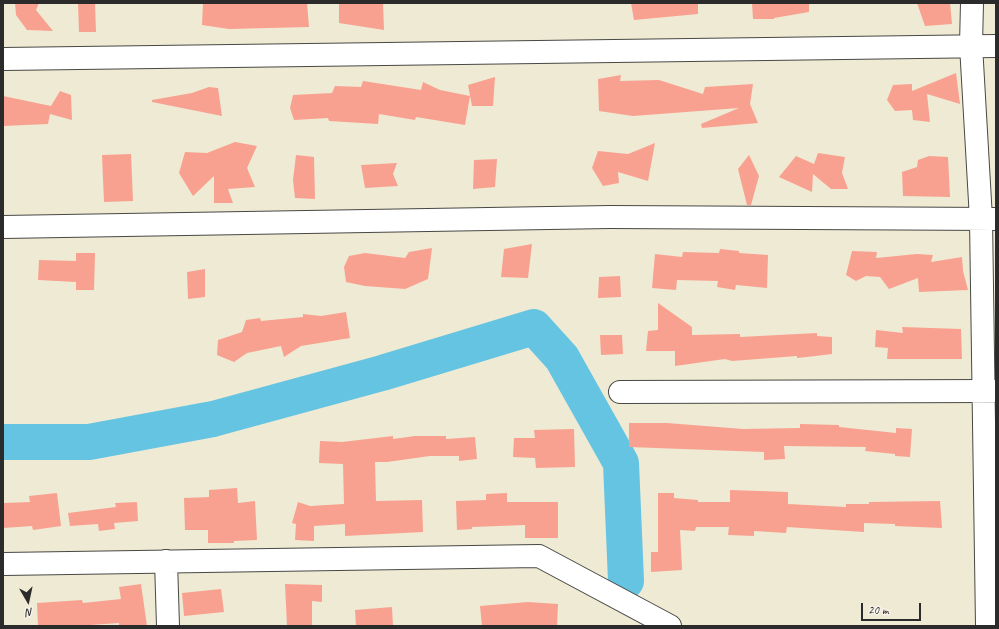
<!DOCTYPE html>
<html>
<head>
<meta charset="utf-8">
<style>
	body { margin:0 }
	#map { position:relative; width:999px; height:629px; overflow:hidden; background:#efead4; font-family:Caveat,sans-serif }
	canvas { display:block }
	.frame { position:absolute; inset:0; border:4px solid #2b2b2b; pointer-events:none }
	.north { position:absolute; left:8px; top:581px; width:40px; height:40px; -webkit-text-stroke:3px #f7f3e8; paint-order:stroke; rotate:171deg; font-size:11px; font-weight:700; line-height:16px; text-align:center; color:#2b2b2b }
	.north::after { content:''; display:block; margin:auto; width:14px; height:18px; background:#2b2b2b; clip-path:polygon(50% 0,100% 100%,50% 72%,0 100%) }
	.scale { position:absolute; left:861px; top:603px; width:60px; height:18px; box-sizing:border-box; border:2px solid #2b2b2b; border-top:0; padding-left:5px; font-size:12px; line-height:14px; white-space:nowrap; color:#2b2b2b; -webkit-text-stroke:3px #f7f3e8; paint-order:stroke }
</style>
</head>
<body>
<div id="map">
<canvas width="999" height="629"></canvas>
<div class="frame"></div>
<div class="north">N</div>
<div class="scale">20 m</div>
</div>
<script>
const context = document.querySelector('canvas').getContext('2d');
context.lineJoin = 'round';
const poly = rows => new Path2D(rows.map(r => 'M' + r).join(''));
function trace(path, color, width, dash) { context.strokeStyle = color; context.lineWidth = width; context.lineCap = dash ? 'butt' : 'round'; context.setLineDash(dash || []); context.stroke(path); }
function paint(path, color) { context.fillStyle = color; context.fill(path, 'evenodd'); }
trace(poly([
	[3,442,89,442,213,419,382,373,534,327,562,358,621,463,626,581]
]), '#64c4e2', 36);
paint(poly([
	[15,3,39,3,36,10,53,31,27,30,16,15],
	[78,3,95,3,96,32,79,32],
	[203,3,307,3,309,27,229,29,202,25],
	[339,3,383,3,384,30,339,23],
	[631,3,698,3,698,14,634,20],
	[752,3,809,3,809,12,774,18,774,19,753,19],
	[917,3,950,3,952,24,925,26],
	[956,73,960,104,927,94,930,122,913,120,912,110,895,111,887,100,893,85,912,84,912,91],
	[621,75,620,81,659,80,703,94,705,87,753,84,750,104,758,123,702,128,701,124,739,108,633,116,599,111,598,79],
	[495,77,493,106,472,106,468,85],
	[363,81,421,90,423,82,440,90,470,96,465,125,416,117,415,120,379,114,378,124,329,121,328,118,294,120,290,108,293,95,332,93,335,86,361,87],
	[209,87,218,88,222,116,152,102,152,100,192,93],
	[60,91,71,95,72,120,50,114,48,124,3,126,3,96,51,106],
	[235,142,257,146,247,168,255,187,228,189,233,203,214,203,214,176,193,196,179,173,185,152,207,153],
	[655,143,648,181,618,172,619,183,603,186,592,168,598,151,628,154],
	[818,153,845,157,842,173,848,189,831,189,813,174,812,192,779,177,796,156,814,164],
	[131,154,133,201,104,202,102,155],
	[296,155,314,157,315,199,295,198,293,180],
	[749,155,759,176,751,205,747,205,738,169],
	[929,156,948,157,950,197,903,196,902,172,917,167,918,160],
	[497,159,495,187,473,189,474,160],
	[397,163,393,174,398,186,365,188,361,165],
	[532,244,528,278,501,277,504,249],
	[432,248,428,279,405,289,365,286,346,282,344,267,349,256,365,253,405,258,409,252],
	[720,249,739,251,739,253,768,255,767,288,736,285,735,290,717,287,718,281,677,280,676,290,652,288,655,254,682,257,683,252,719,253],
	[852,251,877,252,876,258,917,254,933,255,931,262,962,257,963,271,968,290,919,292,918,278,889,289,880,277,866,276,856,281,846,275],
	[76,253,95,253,94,290,76,290,76,282,38,280,39,260,76,261],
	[205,269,205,297,188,299,187,272],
	[620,276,621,297,598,298,599,277],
	[658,303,692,327,692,335,740,334,740,337,817,333,817,336,832,337,832,354,807,357,797,358,797,356,732,361,725,359,675,366,675,351,646,351,648,331,658,330],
	[346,312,350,338,301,346,284,357,281,346,247,353,234,362,217,355,218,340,242,332,246,320,260,318,261,321,303,317,303,314,321,316],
	[902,327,961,329,962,359,887,359,888,348,875,347,876,330,903,333],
	[600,335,622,335,623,354,601,355],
	[629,423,667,423,743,429,800,428,800,424,839,425,839,427,896,433,896,428,912,429,910,457,895,456,895,454,865,451,866,447,784,446,785,459,764,460,764,452,629,447],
	[574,429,575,467,536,468,535,458,513,457,514,438,535,438,534,430],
	[393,436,393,439,415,436,446,436,446,439,475,437,477,459,459,461,459,456,430,456,387,462,375,462,376,501,422,500,423,532,345,536,345,524,314,526,314,541,295,540,296,524,292,523,298,502,310,506,344,504,343,464,319,463,320,441,342,442],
	[237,488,238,503,255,501,257,540,234,541,234,543,208,543,208,530,185,530,184,498,209,497,209,490],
	[730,490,788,492,788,504,846,507,846,504,869,504,869,502,940,501,942,528,895,526,895,524,864,523,864,532,787,527,786,533,754,531,754,536,728,535,729,527,696,527,695,531,680,530,682,570,651,572,651,552,658,552,658,493,674,493,674,498,698,500,698,502,730,502],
	[57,493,61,526,33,530,32,526,3,528,3,503,30,502,29,496],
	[507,493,507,502,558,502,558,538,525,538,525,525,472,527,472,529,457,530,456,501,486,500,486,494],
	[137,502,138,521,114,523,115,529,99,531,98,524,70,526,68,513,116,507,115,503],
	[141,584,147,626,119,626,119,623,76,626,38,626,37,603,82,600,83,603,121,599,119,587],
	[285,584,322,585,322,602,312,601,312,626,287,626],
	[221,589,224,612,184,616,182,593],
	[528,602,558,604,557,626,482,626,480,606],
	[392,607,393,626,356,626,355,610]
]), '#f9a190');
const minor = poly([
	[972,3,971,45,981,219,987,626],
	[3,59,996,46],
	[3,227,610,217,996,219],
	[620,392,996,391],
	[166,561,168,626],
	[3,564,539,556,670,626]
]);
trace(minor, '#484844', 24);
trace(minor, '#fff', 22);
</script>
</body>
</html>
